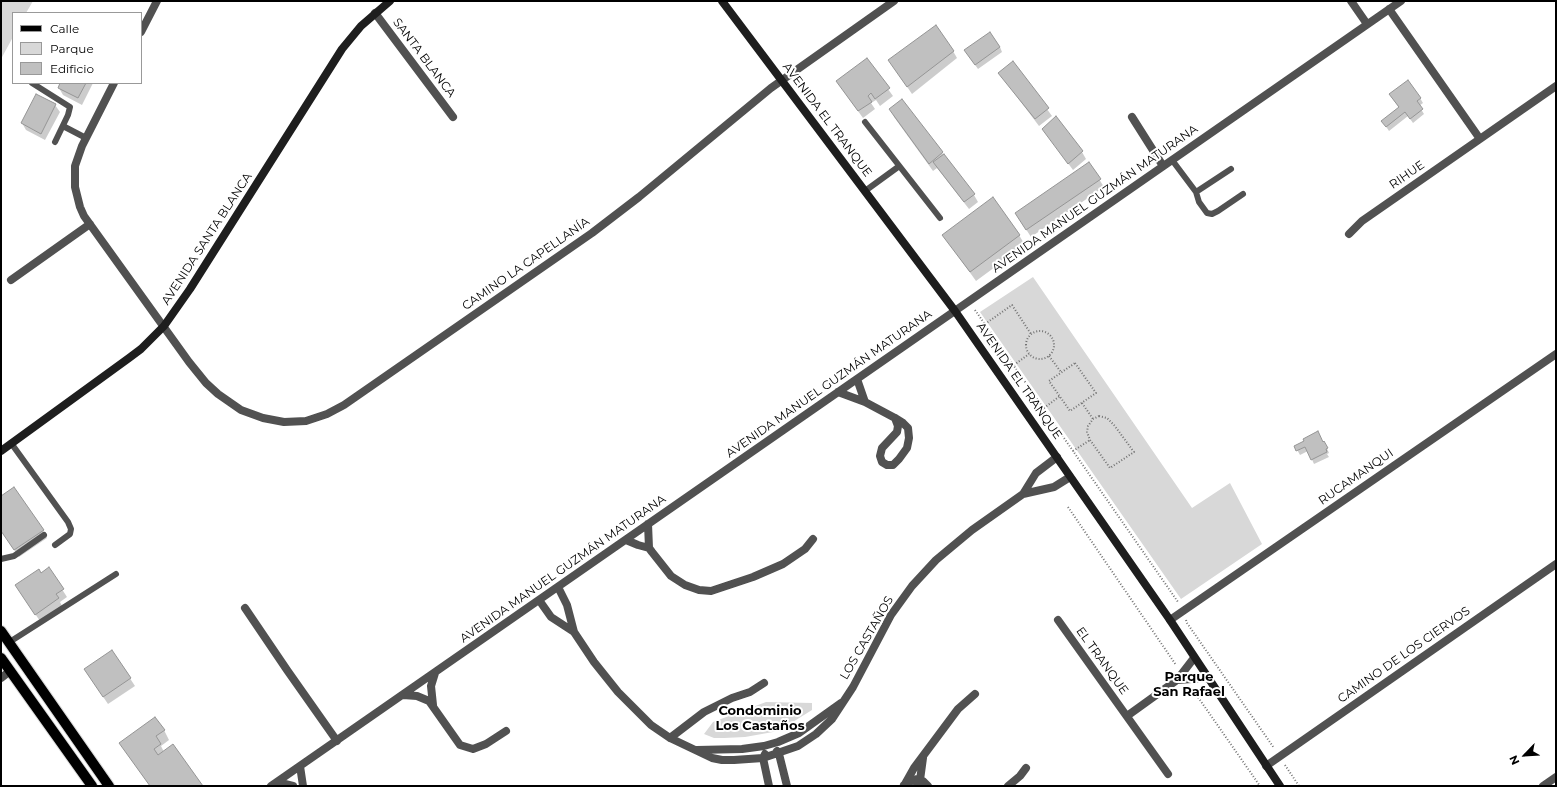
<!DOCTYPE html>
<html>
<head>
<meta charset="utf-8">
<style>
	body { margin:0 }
	#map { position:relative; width:1557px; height:787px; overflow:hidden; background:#fff; font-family:Montserrat,sans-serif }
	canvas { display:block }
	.frame { position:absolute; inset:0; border:2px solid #000; pointer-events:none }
	.legend { position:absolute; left:12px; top:12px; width:130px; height:72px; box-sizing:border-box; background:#fff; border:1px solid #999; margin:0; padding:5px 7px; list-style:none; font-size:12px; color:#000 }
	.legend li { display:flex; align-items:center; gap:8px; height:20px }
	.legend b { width:20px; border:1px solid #999 }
	.north { position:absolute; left:1505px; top:735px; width:40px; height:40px; -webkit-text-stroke:3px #fff; paint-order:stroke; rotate:245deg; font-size:11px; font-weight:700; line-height:16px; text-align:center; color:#000 }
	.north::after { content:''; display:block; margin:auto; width:14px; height:18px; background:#000; clip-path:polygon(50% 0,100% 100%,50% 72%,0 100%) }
</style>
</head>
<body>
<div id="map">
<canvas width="1557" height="787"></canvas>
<div class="frame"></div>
<ul class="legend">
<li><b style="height:5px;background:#000"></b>Calle</li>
<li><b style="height:11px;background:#d8d8d8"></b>Parque</li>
<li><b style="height:11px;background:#c0c0c0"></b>Edificio</li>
</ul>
<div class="north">N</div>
</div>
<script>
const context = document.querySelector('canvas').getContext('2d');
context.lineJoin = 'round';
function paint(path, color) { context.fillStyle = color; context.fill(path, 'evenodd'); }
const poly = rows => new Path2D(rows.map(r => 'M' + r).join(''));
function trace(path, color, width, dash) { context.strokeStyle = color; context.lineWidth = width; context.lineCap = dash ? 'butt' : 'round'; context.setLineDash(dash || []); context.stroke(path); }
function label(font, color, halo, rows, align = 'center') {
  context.font = font + ' Montserrat,sans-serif'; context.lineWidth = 4; context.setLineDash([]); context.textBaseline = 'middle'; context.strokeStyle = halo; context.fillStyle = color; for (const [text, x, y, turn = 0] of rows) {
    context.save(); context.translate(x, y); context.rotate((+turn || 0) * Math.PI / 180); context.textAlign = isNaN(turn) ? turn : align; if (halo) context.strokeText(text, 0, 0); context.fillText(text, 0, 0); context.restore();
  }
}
paint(poly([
	[1,1,33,1,26,13,13,13,13,37,1,59],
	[1033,277,1192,508,1230,483,1262,544,1181,599,980,312],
	[766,702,812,703,812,710,788,725,773,732,745,737,724,738,714,738,704,734,713,722]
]), '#d8d8d8');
paint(poly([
	[1000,47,1002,52,978,69,968,55],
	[953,51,957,58,912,94,889,60],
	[867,60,893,96,880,106,876,100,871,103,875,109,863,118,837,82],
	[1013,62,1052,116,1039,126,999,73],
	[61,83,93,83,82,105,63,95,59,88],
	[1390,95,1420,98,1423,103,1419,106,1424,114,1413,123,1408,116,1389,131,1385,125,1399,108],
	[902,100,974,195,978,202,969,209,937,168,933,171,894,117,890,109],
	[55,105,60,112,45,140,26,130,22,123],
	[1043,129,1082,152,1086,159,1073,170],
	[1089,163,1104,187,1031,237,1020,220],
	[943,235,1019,235,1025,245,976,281],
	[1324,442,1329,453,1327,454,1329,457,1314,464,1308,451,1300,455,1295,446],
	[1,497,43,530,47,538,19,557,1,530],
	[49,569,67,597,60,602,62,606,40,621,20,592],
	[112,651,135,686,108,704,89,676],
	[164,730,169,740,161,746,164,752,202,786,150,786,120,743]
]), '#0003');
const building = poly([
	[936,25,954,51,907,87,888,60,936,25],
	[990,32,1000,47,975,65,964,50,990,32],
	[867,58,890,88,875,99,871,93,868,96,872,102,858,111,836,81,867,58],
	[1013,61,1049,108,1035,119,998,73,1013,61],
	[1408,80,1421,98,1417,101,1423,109,1410,119,1405,112,1386,127,1381,121,1399,107,1389,94,1408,80],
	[60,83,86,83,78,98,58,88,60,83],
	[36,94,56,104,41,134,21,123,36,94],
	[902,99,943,152,929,164,889,109,902,99],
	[1056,116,1083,151,1068,164,1042,129,1056,116],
	[944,154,975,194,964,202,933,162,944,154],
	[1089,162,1101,179,1026,230,1015,213,1089,162],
	[993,197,1020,235,970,272,942,235,993,197],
	[1318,431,1323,442,1324,441,1328,448,1326,449,1327,452,1311,460,1305,447,1296,451,1294,446,1304,441,1303,439,1318,431],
	[14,487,44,530,14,550,1,531,1,496,14,487],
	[49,567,64,589,56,594,59,598,35,615,15,585,39,569,41,573,49,567],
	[112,650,131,678,103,697,84,669,112,650],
	[155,717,165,730,156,736,161,744,154,749,158,755,173,744,203,786,150,786,119,743,155,717]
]);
paint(building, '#c0c0c0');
trace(building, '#959595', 1);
const primary = poly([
	[1,631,109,786],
	[1,658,92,786]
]);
trace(primary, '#dbdbdb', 12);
trace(poly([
	[975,310,1178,602],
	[985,324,1012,305,1031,334],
	'1026 345a14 14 0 1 1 28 0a14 14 0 1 1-28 0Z',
	[1049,356,1061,372],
	[1075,363,1096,393,1070,411,1049,381,1075,363],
	[1014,365,1029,354],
	[1082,403,1093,419],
	[1044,408,1060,396],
	[1099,416,1107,418,1114,425,1134,452,1110,468,1090,440,1087,432,1088,426,1093,419,1099,416],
	[1073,451,1090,440],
	[1068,507,1176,665],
	[1186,620,1187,623,1274,748],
	[1193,690,1260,786],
	[1285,765,1299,786]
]), '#737373', 2, [1, 2]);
trace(poly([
	[32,83,70,107,68,115,55,142],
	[865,122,940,218],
	[63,126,86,138],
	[1172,160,1196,192,1199,202,1207,213,1212,214,1218,211,1243,194],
	[865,191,898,167],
	[1196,192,1231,169],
	[11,443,68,522,71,529,70,534,55,545],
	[1,559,14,556,44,535],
	[8,643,116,574]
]), '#515151', 6);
trace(poly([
	[1351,1,1367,24],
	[1389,9,1480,139],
	[375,13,453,117],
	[141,32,157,1],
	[114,83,82,146,75,166,75,187,80,207,84,216,189,362,206,383,218,394,241,410,263,418,284,422,306,421,327,414,344,405,592,233,639,197,771,88,894,1],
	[1132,117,1163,166],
	[1349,234,1362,221,1556,86],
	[11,280,90,224],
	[857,379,865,402],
	[838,392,865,402,895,418],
	[895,418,903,423,908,428,909,438,907,448,899,459,893,465,887,465,882,462,880,456,882,448,897,432,898,426,895,418],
	[1023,494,1036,473,1057,457],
	[648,524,649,548,652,552,671,576,685,585,699,590,711,591,753,577,783,564,805,549,813,539],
	[626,540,638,545,649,548],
	[558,587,567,605,574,632,594,662,618,692,651,725,670,738,712,758,722,760,734,760,763,758,798,746,816,734,832,719,853,687,891,615,912,586,936,560,972,530,1023,494,1054,487,1070,477],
	[539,600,551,617,574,632],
	[245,608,287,670,337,741],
	[1058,620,1168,774],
	[1170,620,1556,354],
	[1,678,10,671],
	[1177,680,1207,678],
	[403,695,417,696,429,701,460,745,473,749,486,744,506,731],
	[433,705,431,686,435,673],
	[1127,716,1177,680,1194,658],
	[670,738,704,712,732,698,750,692,764,683],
	[697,750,742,749,764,746,778,742,799,733,841,703],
	[777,751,779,754,787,786],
	[765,754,763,758,769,786],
	[300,766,303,786],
	[1266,766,1556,564],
	[277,782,293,786],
	[905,784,914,768,958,709,975,694],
	[904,785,909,782,917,779,923,781,928,786],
	[271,786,1401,1],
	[917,786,920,780,923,758],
	[1008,786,1020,776,1026,768],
	[1543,786,1556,777]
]), '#515151', 8);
trace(poly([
	[722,1,955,311,1170,620,1280,786],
	[1,451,129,358,141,349,164,326,190,289,342,49,361,26,390,1]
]), '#1e1e1e', 8);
trace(primary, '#000', 10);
label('12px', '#000', '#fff', [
	["SANTA BLANCA",424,58,53],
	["AVENIDA EL TRANQUE",827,120,53],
	["RIHUE",1407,175,-35],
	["AVENIDA MANUEL GUZMÁN MATURANA",1095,199,-35],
	["AVENIDA SANTA BLANCA",207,239,-57],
	["CAMINO LA CAPELLANÍA",526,264,-35],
	["AVENIDA EL TRANQUE",1019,381,55],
	["AVENIDA MANUEL GUZMÁN MATURANA",829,384,-35],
	["RUCAMANQUI",1356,477,-35],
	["AVENIDA MANUEL GUZMÁN MATURANA",563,569,-35],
	["LOS CASTAÑOS",867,638,-60],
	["CAMINO DE LOS CIERVOS",1404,655,-35],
	["EL TRANQUE",1102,661,54]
]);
label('bold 13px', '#000', '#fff', [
	["Parque",1189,677],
	["San Rafael",1189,692],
	["Condominio",760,711],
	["Los Castaños",760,726]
]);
</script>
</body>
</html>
